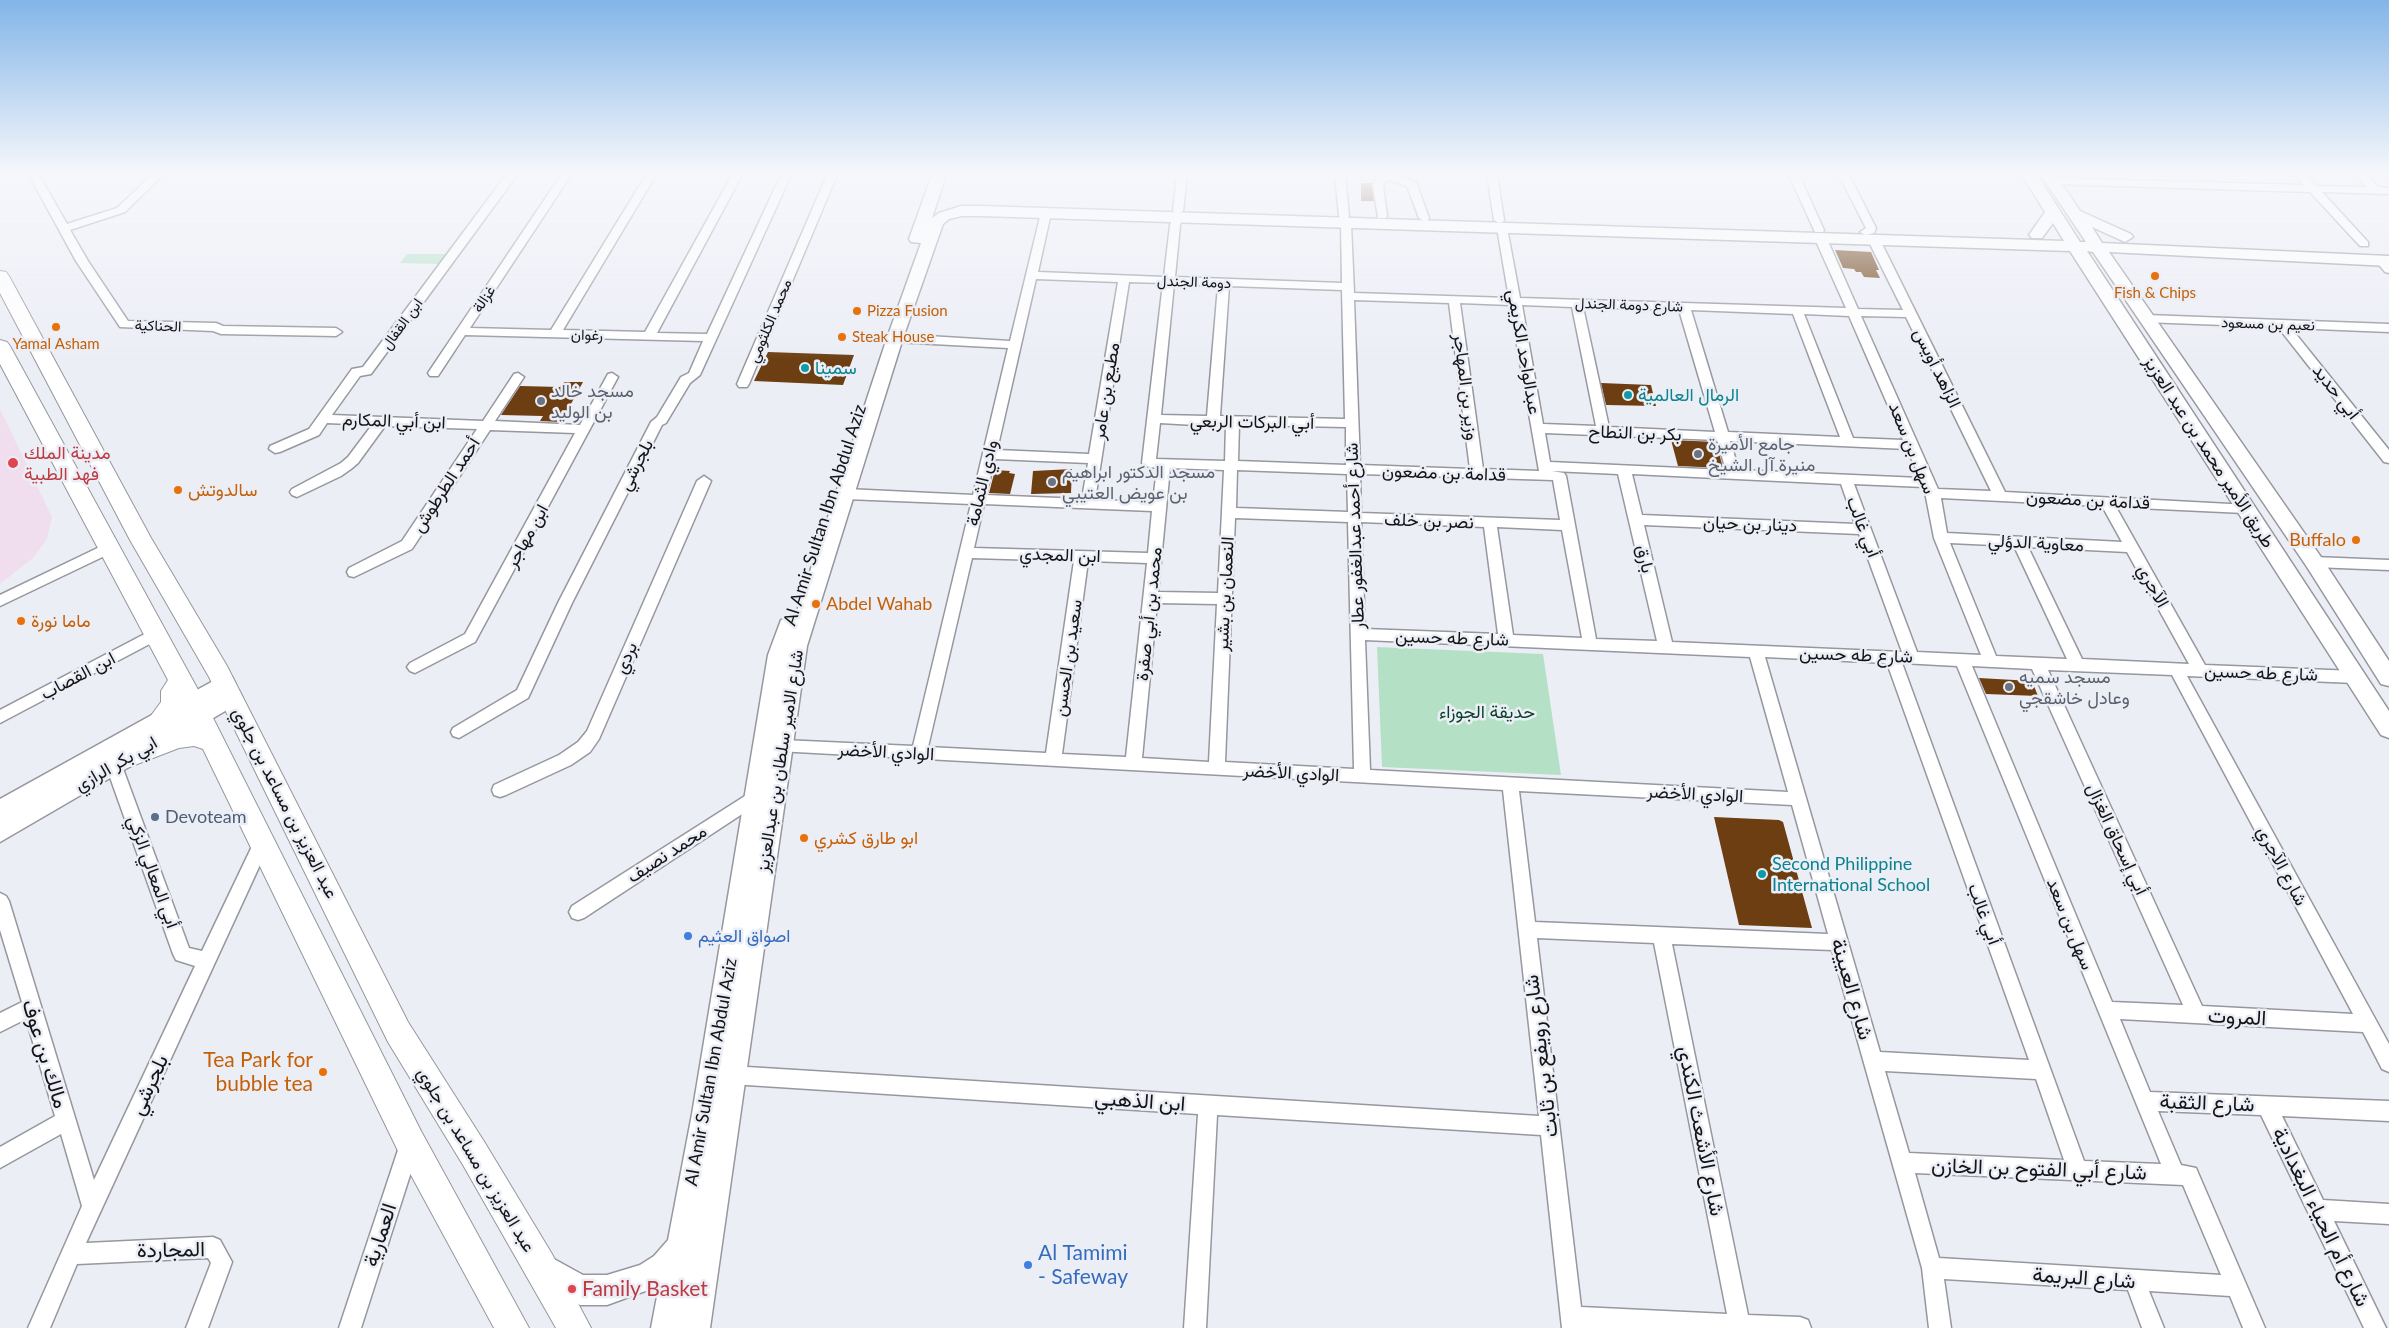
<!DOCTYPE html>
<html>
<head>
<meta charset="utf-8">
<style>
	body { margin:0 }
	canvas { display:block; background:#eceef6 }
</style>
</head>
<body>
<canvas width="2389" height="1328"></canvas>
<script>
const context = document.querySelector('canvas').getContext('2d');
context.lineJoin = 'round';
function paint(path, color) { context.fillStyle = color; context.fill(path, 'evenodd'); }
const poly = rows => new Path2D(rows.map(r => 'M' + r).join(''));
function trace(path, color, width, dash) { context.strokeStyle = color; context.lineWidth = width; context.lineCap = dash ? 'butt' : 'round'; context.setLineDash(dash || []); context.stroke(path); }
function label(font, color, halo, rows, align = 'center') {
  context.font = font + ' Lato,Vazirmatn,sans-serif'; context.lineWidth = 5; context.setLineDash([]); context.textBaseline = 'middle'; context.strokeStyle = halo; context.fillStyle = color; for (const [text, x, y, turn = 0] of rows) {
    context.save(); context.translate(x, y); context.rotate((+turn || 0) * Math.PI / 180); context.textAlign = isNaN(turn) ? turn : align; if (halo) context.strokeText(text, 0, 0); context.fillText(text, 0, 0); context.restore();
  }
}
paint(poly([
	[0,409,52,517,47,539,33,558,0,584]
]), '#f0deee');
paint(poly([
	[407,254,448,254,441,264,400,263],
	[1377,647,1543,654,1561,775,1382,767]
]), '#b4e1c6');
paint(poly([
	[1361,183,1372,183,1374,201,1361,201],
	[1835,250,1871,252,1879,270,1876,270,1880,278,1864,277,1861,272,1856,272,1854,269,1843,268],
	[768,352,854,355,843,385,754,381],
	[564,382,583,382,561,422,540,421,543,416,501,415,520,386,560,387],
	[1601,383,1651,385,1656,406,1606,405],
	[1671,440,1716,442,1723,468,1678,466],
	[1072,469,1071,493,1031,494,1033,471],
	[995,470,1010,471,1009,473,1015,474,1010,494,989,493],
	[1979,678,2032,681,2038,696,1986,694],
	[1714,817,1779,820,1783,822,1812,928,1739,925]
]), '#6c3e12');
const street = poly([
	[29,175,39,175,67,224,117,208,152,175,163,175,125,212,70,230,88,261,128,321,216,323,223,326,336,328,342,332,336,336,221,334,213,331,120,327,76,261,29,175],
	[506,175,517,175,371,374,360,376,332,415,483,421,514,374,518,373,524,377,495,421,580,425,608,374,612,373,618,377,475,642,415,673,410,671,407,667,410,663,465,634,575,433,490,430,412,549,354,577,349,576,347,572,349,568,402,541,477,429,385,426,358,463,351,469,341,476,297,497,292,495,290,492,292,489,341,463,348,457,372,425,327,423,319,435,280,452,275,453,269,449,270,446,309,429,352,369,363,367,506,175],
	[561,175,571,175,470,328,551,330,646,175,656,175,563,330,645,332,732,175,742,175,657,333,707,334,781,175,791,175,700,375,690,383,666,423,662,425,572,603,528,698,459,738,453,736,451,732,453,728,517,690,558,603,651,422,657,417,681,377,689,373,703,341,465,335,438,376,430,376,428,373,430,370,561,175],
	[827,175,837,175,749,384,747,387,739,387,737,384,827,175],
	[1177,175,1187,175,1183,211,1178,214,1173,211,1177,175],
	[1335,175,1345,175,1349,216,1348,218,1340,218,1339,216,1335,175],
	[1395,175,1416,182,1429,218,1428,220,1424,221,1419,218,1407,186,1389,180,1386,181,1383,185,1387,216,1386,218,1378,218,1373,185,1378,176,1395,175],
	[1487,175,1497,175,1504,220,1503,222,1499,223,1494,220,1487,175],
	[1789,175,1799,175,1824,230,1823,232,1815,232,1814,230,1789,175],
	[1839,175,1849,175,1876,228,1874,233,1865,235,1860,232,1866,228,1839,175],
	[2295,175,2306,175,2316,186,2366,187,2356,175,2367,175,2378,187,2389,188,2389,194,2322,192,2368,242,2368,246,2360,246,2310,192,2052,184,2047,181,2052,178,2304,185,2295,175],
	[1046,210,1051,213,1038,272,1164,277,1170,225,1174,216,1178,215,1183,218,1180,225,1175,277,1342,283,1341,224,1346,221,1351,224,1354,293,1509,298,1497,228,1502,225,1507,228,1520,298,1846,308,1815,239,1821,236,1827,239,1858,309,1903,310,1868,240,1874,237,1880,240,2005,492,2249,505,2251,508,2249,511,2244,513,2116,507,2205,665,2355,671,2360,673,2363,677,2360,681,2355,683,2187,676,2389,1044,2389,1072,2382,1069,2363,1032,2120,1019,2150,1092,2389,1101,2389,1121,2282,1116,2323,1200,2389,1204,2389,1224,2334,1221,2386,1328,2364,1328,2261,1115,2158,1111,2181,1165,2196,1168,2265,1328,2243,1328,2230,1296,2149,1291,2164,1328,2142,1328,2128,1290,1944,1279,1951,1328,1929,1328,1922,1268,1832,950,1672,944,1748,1315,1800,1317,1808,1320,1811,1328,1562,1328,1541,1135,1217,1115,1206,1328,1184,1328,1198,1114,731,1084,724,1082,722,1075,724,1068,731,1066,1539,1116,1503,790,777,751,775,746,777,741,783,740,913,746,971,504,846,499,839,494,846,489,973,495,1008,348,895,342,889,338,895,334,1010,341,1041,213,1046,210],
	[1036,279,1118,282,1089,454,997,450,1036,279],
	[1129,282,1163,283,1142,463,1144,466,1157,468,1153,502,1095,500,1129,282],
	[1174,284,1218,286,1207,416,1161,415,1174,284],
	[1229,286,1342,290,1345,419,1220,416,1229,286],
	[1354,300,1449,303,1470,469,1360,465,1354,300],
	[1460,303,1510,305,1539,471,1483,469,1460,303],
	[1522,305,1572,307,1596,426,1543,424,1522,305],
	[1583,307,1679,310,1715,432,1609,427,1583,307],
	[1691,310,1793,314,1840,437,1728,432,1691,310],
	[1804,314,1849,316,1903,440,1853,438,1804,314],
	[1861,316,1906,317,1991,491,1938,489,1861,316],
	[1160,423,1213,426,1226,425,1225,461,1156,459,1160,423],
	[1239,425,1346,427,1346,465,1238,461,1239,425],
	[1545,433,1717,440,1726,470,1550,462,1545,433],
	[1730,441,1907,449,1920,478,1739,470,1730,441],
	[995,459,1088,463,1082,499,986,495,995,459],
	[1170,468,1224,470,1218,593,1158,592,1170,468],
	[1237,470,1347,474,1348,512,1236,508,1237,470],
	[1552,471,1618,474,1657,641,1596,639,1566,476,1564,473,1552,471],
	[1360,474,1553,480,1560,520,1361,513,1360,474],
	[1632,474,1841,484,1855,524,1642,515,1632,474],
	[1854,484,1924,487,1934,538,1981,655,1917,652,1854,484],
	[1941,498,2102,506,2122,542,1947,533,1941,498],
	[984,504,1152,511,1148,553,974,548,984,504],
	[1235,518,1348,522,1354,769,1225,762,1235,518],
	[1361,522,1484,527,1498,634,1365,629,1361,522],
	[1644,525,1859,534,1902,652,1672,642,1644,525],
	[1497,527,1562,530,1582,638,1513,635,1497,527],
	[1950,543,2014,546,2067,659,1996,656,1950,543],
	[2028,547,2127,552,2189,664,2082,659,2028,547],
	[972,558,1074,561,1046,753,928,747,972,558],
	[1088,561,1147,563,1126,757,1062,754,1088,561],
	[1157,603,1217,604,1209,762,1142,758,1157,603],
	[1365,640,1750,657,1788,792,1370,770,1365,640],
	[1765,657,1887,663,2029,1060,1880,1052,1765,657],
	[1902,663,1957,666,2161,1164,2084,1161,1902,663],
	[1972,666,2032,669,2183,1005,2112,1002,1972,666],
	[2048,670,2172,675,2353,1014,2202,1006,2048,670],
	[1519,791,1792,805,1828,934,1535,922,1519,791],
	[1537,938,1654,943,1727,1314,1581,1307,1537,938],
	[1885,1071,2036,1079,2064,1160,1909,1153,1885,1071],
	[1915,1173,2183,1185,2221,1275,1939,1258,1915,1173],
	[2380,256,2384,257,2389,263,2389,273,2385,272,2374,259,2380,256],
	[2147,315,2389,324,2389,332,2291,328,2389,450,2389,463,2384,462,2278,327,2143,322,2141,319,2147,315],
	[704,476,711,481,599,739,590,752,571,765,506,795,500,797,494,795,492,790,494,785,559,755,578,742,587,731,697,481,704,476],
	[110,542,115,543,117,547,115,551,0,606,0,595,110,542],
	[2314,557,2389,560,2389,570,2314,567,2309,566,2307,562,2309,558,2314,557],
	[156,628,161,630,163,634,161,638,0,723,0,710,156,628],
	[114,759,120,761,122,766,189,948,202,951,256,838,262,836,268,838,270,843,86,1243,213,1237,220,1240,232,1262,208,1328,186,1328,211,1263,208,1258,77,1264,50,1328,28,1328,82,1206,61,1134,0,1168,0,1147,55,1116,26,1019,0,1032,0,1013,22,1002,0,930,0,893,6,896,9,901,94,1180,195,966,176,960,173,954,106,766,108,761,114,759],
	[756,789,762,791,764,796,762,801,584,918,578,920,572,918,569,912,572,906,756,789],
	[410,1134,417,1137,420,1144,361,1328,339,1328,400,1144,403,1137,410,1134]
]);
const secondary = poly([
	[932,175,946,175,932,218,939,213,961,206,982,206,2064,241,2053,223,2042,238,2032,238,2029,235,2045,212,2022,175,2037,175,2080,242,2086,242,2041,175,2056,175,2080,211,2131,234,2133,237,2125,242,2092,227,2102,243,2389,256,2389,266,2109,252,2321,557,2389,661,2389,686,2381,684,2307,567,2093,252,2087,251,2389,711,2389,738,2381,735,2070,251,982,216,962,216,949,219,943,224,903,338,807,646,710,1328,651,1328,659,1286,607,1305,580,1305,533,1278,528,1268,533,1258,543,1253,583,1275,607,1275,640,1265,654,1256,668,1240,692,1114,768,655,781,620,788,618,794,620,887,338,921,243,911,242,909,239,932,175],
	[224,675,232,677,235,683,232,689,239,691,242,697,239,703,0,842,0,799,224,675]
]);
const primary = poly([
	[0,271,6,272,9,276,151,538,227,666,408,1022,485,1143,552,1254,591,1328,556,1328,463,1165,388,1042,209,677,130,540,0,293,0,271],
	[0,340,7,342,10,346,208,708,421,1131,529,1328,494,1328,399,1153,203,749,194,746,179,748,127,768,118,765,114,758,118,751,177,728,192,726,183,709,168,728,159,731,150,728,147,721,161,702,161,691,168,680,0,364,0,340]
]);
trace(street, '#96979f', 3);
trace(secondary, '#96979f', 3);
trace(primary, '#96979f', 2);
paint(street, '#fff');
paint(secondary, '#fff');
paint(primary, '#fff');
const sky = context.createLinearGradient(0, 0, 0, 361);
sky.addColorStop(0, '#83b5e8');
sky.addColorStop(0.48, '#f6f7fb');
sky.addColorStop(1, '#f6f7fb00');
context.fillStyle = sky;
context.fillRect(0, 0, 2389, 361);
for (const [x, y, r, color] of [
	[2155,276,5,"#e8710a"],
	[857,311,5,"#e8710a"],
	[56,327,5,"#e8710a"],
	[842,337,5,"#e8710a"],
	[805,368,5,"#0f9aa8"],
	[1628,395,5,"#0f9aa8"],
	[541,401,5,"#6b7280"],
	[1698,454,5,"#6b7280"],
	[13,463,6,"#e0444e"],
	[1052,482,5,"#6b7280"],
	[178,490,5,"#e8710a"],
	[2356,540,5,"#e8710a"],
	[816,604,5,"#e8710a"],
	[21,621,5,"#e8710a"],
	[2009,687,5,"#6b7280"],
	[155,817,5,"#5c6f8a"],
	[804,838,5,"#e8710a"],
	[1762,874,5,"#0f9aa8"],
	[688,936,5,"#3f7fe0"],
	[323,1072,5,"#e8710a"],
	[1028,1265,5,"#3f7fe0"],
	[572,1289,5,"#e0444e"]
]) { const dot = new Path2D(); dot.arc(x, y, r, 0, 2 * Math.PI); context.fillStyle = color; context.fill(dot); trace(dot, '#eceef6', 2); }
label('15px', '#141417', '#eceef6', [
	["دومة الجندل",1194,282,2],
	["غزالة",484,299,-56],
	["شارع دومة الجندل",1629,305,2],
	["محمد الكلثومي",770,321,-67],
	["ابن القفال",402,324,-54],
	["نعيم بن مسعود",2268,324,2],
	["الحناكية",158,326,2],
	["رغوان",587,335,1]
]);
label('15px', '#c56008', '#eceef6', [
	["Fish & Chips",2155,293],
	["Pizza Fusion",867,311,"left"],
	["Steak House",852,337,"left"],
	["Yamal Asham",56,344]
]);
label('18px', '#141417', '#eceef6', [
	["عبدالواحد الكريمي",1524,352,80],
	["الزاهد أويس",1937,368,64],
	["وزير بن المهاجر",1466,387,83],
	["مطيع بن عامر",1106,391,-81],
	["أبي حديد",2336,392,52],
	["ابن أبي المكارم",394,421,2],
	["أبي البركات الربعي",1252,422,1],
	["بكر بن النطاح",1635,433,2],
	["سهل بن سعد",1912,448,68],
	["طريق الأمير محمد بن عبد العزيز",2209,452,57],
	["بلجرشي",636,465,-63],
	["قدامة بن مضعون",1444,473,2],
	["وادي الثمامة",982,483,-77],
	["أحمد الطرطوش",446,485,-57],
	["قدامة بن مضعون",2088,500,3],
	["Al Amir Sultan Ibn Abdul Aziz",825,515,-72],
	["نصر بن خلف",1429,521,2],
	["دينار بن حيان",1750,524,2],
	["أبي غالب",1863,527,69],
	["ابن مهاجر",527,536,-61],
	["شارع أحمد عبدالغفور عطار",1355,536,-92],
	["معاوية الدؤلي",2036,543,3],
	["ابن المجدي",1060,555,2],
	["بارق",1645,559,77],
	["الآجري",2153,586,61],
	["النعمان بن بشير",1225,594,-87],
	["محمد بن أبي صفرة",1149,614,-84],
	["شارع طه حسين",1452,638,2],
	["شارع طه حسين",1856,655,2],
	["بردي",626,658,-67],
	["سعيد بن الحسن",1068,658,-82],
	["شارع طه حسين",2261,673,2],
	["ابن القصاب",78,676,-28],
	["الوادي الأخضر",886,752,3],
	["شارع الامير سلطان بن عبدالعزيز",780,761,-81],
	["ابي بكر الرازي",116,764,-30],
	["الوادي الأخضر",1291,773,3],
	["الوادي الأخضر",1695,794,3],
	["عبد العزيز بن مساعد بن جلوي",285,803,63],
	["أبي إسحاق الغزال",2117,839,65],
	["محمد نصيف",667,854,-33],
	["شارع الآجري",2282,866,62],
	["أبي المعالي الزكي",153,872,70],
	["أبي غالب",1984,914,70],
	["سهل بن سعد",2070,924,68],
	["Al Amir Sultan Ibn Abdul Aziz",711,1072,-80],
	["عبد العزيز بن مساعد بن جلوي",476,1160,59]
]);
label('18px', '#0d838f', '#eceef6', [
	["سمينا",815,368],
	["الرمال العالمية",1638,395],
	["Second Philippine",1772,864],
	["International School",1772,885]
], 'left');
label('18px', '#5b616d', '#eceef6', [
	["مسجد خالد",551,391],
	["بن الوليد",551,412],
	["جامع الأميرة",1708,444],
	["منيرة آل الشيخ",1708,465],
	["مسجد الدكتور ابراهيم",1062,472],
	["بن عويض العتيبي",1062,493],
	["مسجد سميه",2019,677],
	["وعادل خاشقجي",2019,698]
], 'left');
label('18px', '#be3a42', '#eceef6', [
	["مدينة الملك",24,453],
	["فهد الطبية",24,474]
], 'left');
label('18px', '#c56008', '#eceef6', [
	["سالدوتش",188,490],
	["Buffalo",2346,540,"right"],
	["Abdel Wahab",826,604],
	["ماما نورة",31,621],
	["ابو طارق كشري",814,838]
], 'left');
label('18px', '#093f27', '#eceef6', [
	["حديقة الجوزاء",1487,712]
]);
label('18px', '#4e5e75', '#eceef6', [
	["Devoteam",165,817]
], 'left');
label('18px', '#366cbe', '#eceef6', [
	["اصواق العثيم",698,936]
], 'left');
label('21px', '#141417', '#eceef6', [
	["شارع العيينة",1852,989,74],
	["المروت",2237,1017,3],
	["مالك بن عوف",45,1054,73],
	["شارع رويفع بن ثابت",1541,1056,-97],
	["بلجرشي",149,1085,-65],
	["ابن الذهبي",1140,1101,4],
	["شارع الثقبة",2207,1103,2],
	["شارع الأشعث الكندي",1701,1131,79],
	["شارع أبي الفتوح بن الخازن",2039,1169,2],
	["شارع أم الحياء البغدادية",2321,1217,64],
	["العمارية",380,1235,-72],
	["المجاردة",171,1250,-1],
	["شارع البريمة",2084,1278,4]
]);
label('21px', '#c56008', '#eceef6', [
	["Tea Park for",313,1060],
	["bubble tea",313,1084]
], 'right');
label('21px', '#366cbe', '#eceef6', [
	["Al Tamimi",1038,1253],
	["- Safeway",1038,1277]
], 'left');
label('21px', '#be3a42', '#eceef6', [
	["Family Basket",582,1289]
], 'left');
</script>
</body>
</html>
